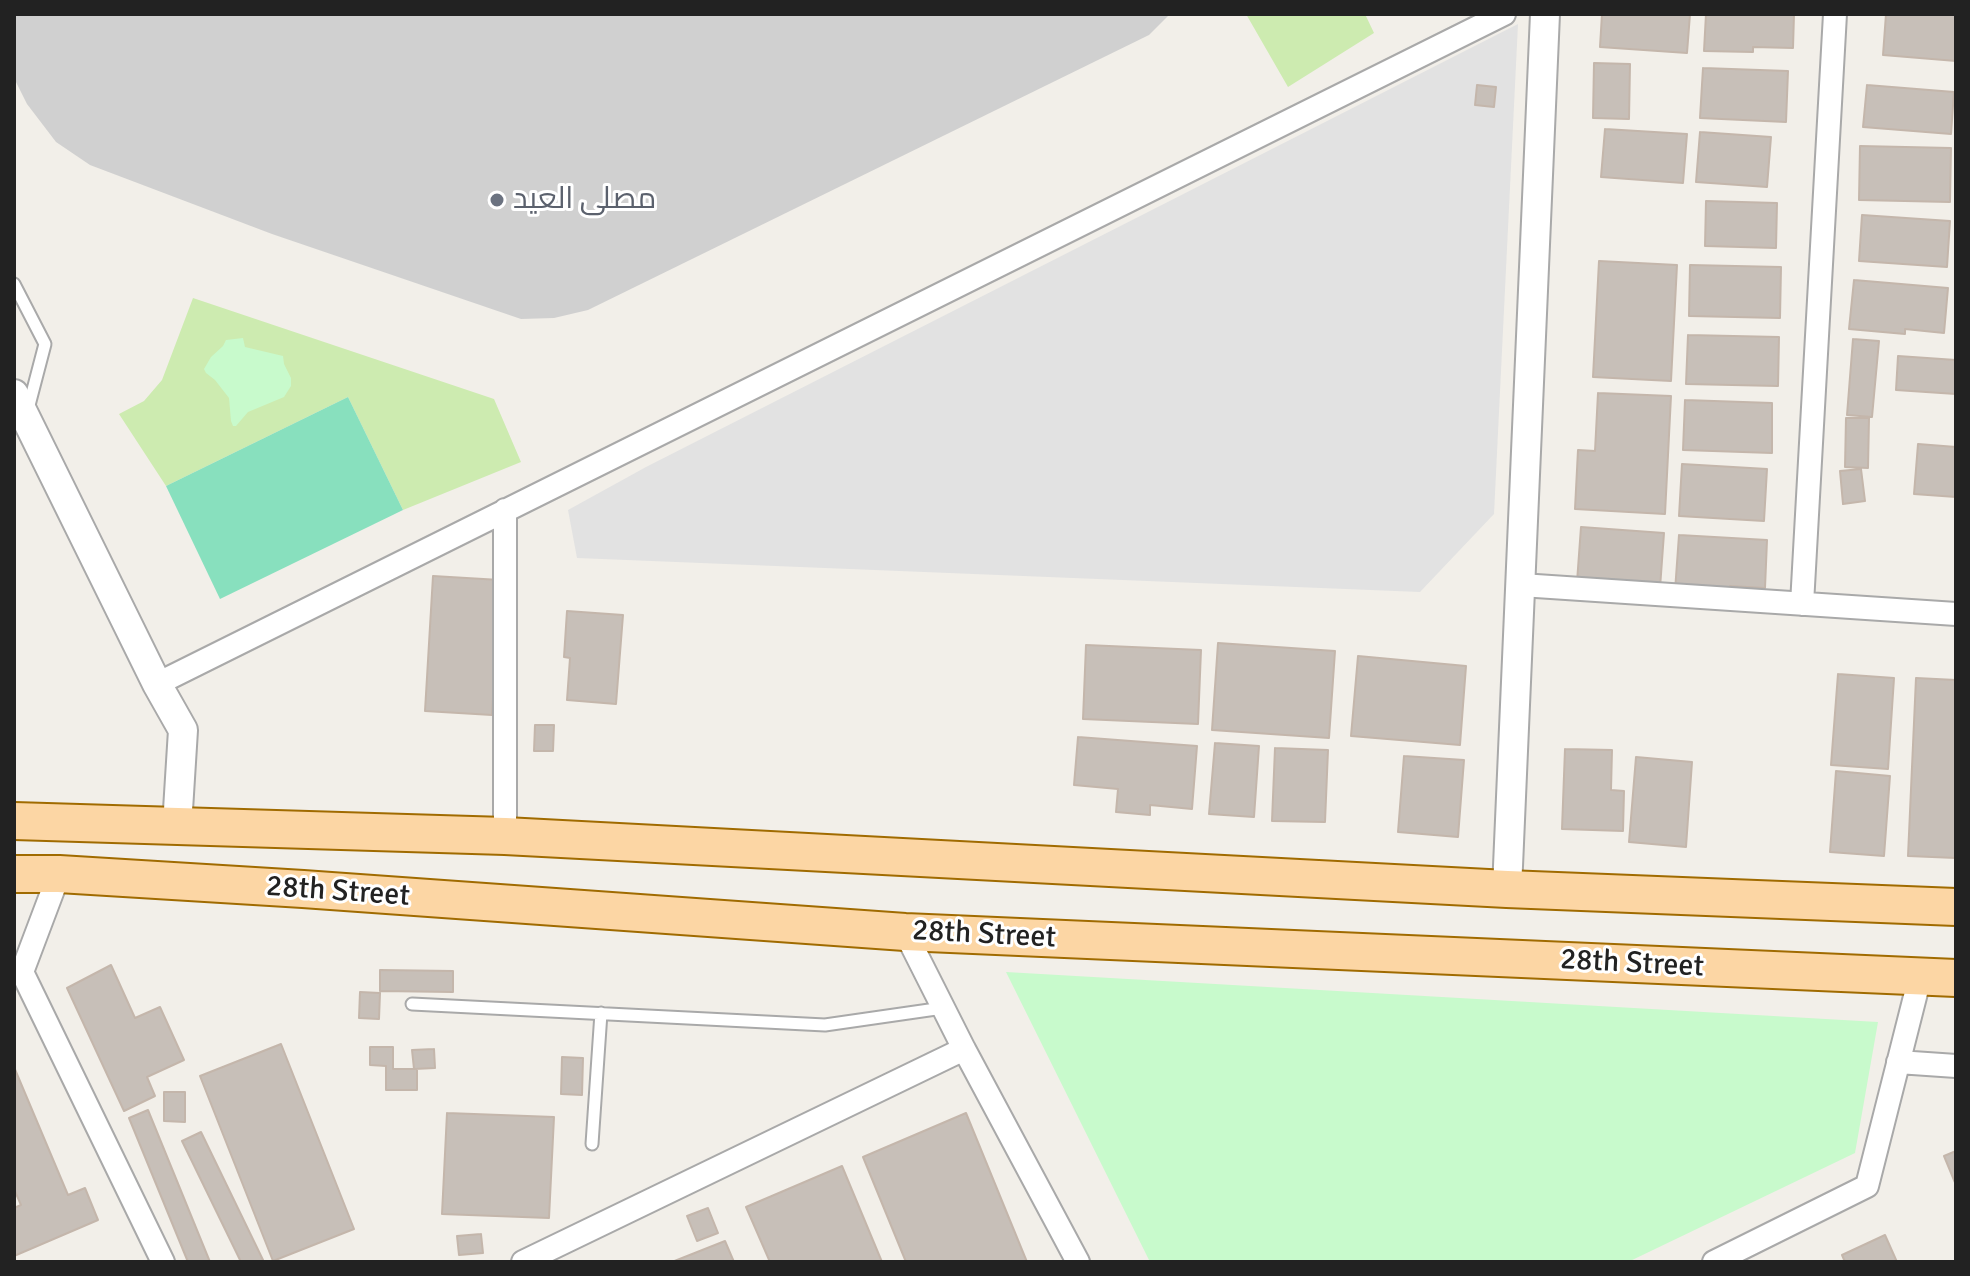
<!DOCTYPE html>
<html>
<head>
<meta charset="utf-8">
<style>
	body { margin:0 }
	#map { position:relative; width:1970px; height:1276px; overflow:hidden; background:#f2efe9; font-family:Signika,sans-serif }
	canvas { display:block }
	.frame { position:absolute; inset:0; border:16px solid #222; pointer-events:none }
</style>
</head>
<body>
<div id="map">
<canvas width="1970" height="1276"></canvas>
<div class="frame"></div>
</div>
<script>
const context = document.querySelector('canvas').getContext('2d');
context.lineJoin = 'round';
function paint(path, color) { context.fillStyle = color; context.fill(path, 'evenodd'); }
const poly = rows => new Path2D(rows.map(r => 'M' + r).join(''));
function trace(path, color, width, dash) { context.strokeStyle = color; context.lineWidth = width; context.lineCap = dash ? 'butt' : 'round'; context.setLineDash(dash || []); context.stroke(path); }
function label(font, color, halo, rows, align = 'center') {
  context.font = font + ' Signika,Cairo,sans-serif'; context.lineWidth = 6; context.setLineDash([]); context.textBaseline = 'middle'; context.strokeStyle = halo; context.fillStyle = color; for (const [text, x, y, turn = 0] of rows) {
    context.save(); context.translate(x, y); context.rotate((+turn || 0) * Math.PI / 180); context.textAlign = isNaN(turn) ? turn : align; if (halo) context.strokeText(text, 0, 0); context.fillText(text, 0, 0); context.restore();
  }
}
paint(poly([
	[14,14,1170,14,1149,35,588,310,554,318,521,319,272,234,90,165,56,142,27,104,14,78]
]), '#d0d0d0');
paint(poly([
	[1246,14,1365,14,1374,33,1288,87],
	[193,298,494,399,521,462,403,510,348,397,166,486,119,414,144,401,162,380]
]), '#cdebb0');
paint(poly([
	[243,338,245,347,283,356,284,364,291,378,291,386,284,397,248,412,236,426,233,426,231,421,229,398,215,380,206,373,204,369,211,357,223,346,226,340],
	[1006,972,1878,1022,1855,1153,1628,1262,1150,1262]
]), '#c8facc');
paint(poly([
	[348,397,403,510,220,599,166,486]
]), '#88e0be');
paint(poly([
	[1518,24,1494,514,1420,592,577,558,568,510,646,467]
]), '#e2e2e2');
const building = poly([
	[1602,14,1690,14,1687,53,1600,47,1602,14],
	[1706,14,1794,14,1793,48,1753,47,1753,52,1704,51,1706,14],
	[1886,14,1956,15,1956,61,1883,55,1886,14],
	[1594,63,1630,64,1629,119,1593,118,1594,63],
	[1703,68,1788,71,1786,122,1700,118,1703,68],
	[1477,85,1496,87,1494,107,1475,105,1477,85],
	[1867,85,1954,92,1951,134,1863,127,1867,85],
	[1605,129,1687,134,1683,183,1601,177,1605,129],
	[1700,132,1771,137,1767,187,1696,182,1700,132],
	[1860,146,1951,148,1950,202,1859,200,1860,146],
	[1706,201,1777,203,1776,248,1705,246,1706,201],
	[1862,215,1950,221,1947,267,1859,261,1862,215],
	[1599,261,1677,265,1671,381,1593,377,1599,261],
	[1690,265,1781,267,1780,318,1689,316,1690,265],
	[1854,280,1948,288,1944,333,1905,329,1905,334,1849,329,1854,280],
	[1688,335,1779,337,1778,386,1686,384,1688,335],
	[1853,339,1879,341,1872,417,1847,415,1853,339],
	[1898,356,1956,360,1956,394,1896,390,1898,356],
	[1598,393,1671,396,1665,514,1575,509,1578,450,1595,451,1598,393],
	[1685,400,1772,403,1772,453,1683,450,1685,400],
	[1846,418,1869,418,1868,468,1845,467,1846,418],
	[1918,444,1956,447,1956,497,1914,494,1918,444],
	[1682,464,1767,469,1764,521,1679,516,1682,464],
	[1861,469,1865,501,1843,504,1840,471,1861,469],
	[1581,527,1664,533,1660,588,1577,582,1581,527],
	[1679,535,1767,540,1765,588,1730,586,1730,594,1675,591,1679,535],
	[433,576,500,580,492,715,425,711,433,576],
	[567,611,623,615,616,704,567,700,570,658,564,657,567,611],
	[1218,643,1335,651,1329,738,1212,730,1218,643],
	[1086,645,1201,650,1198,724,1083,719,1086,645],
	[1358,656,1466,666,1460,745,1351,736,1358,656],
	[1838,674,1894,678,1888,769,1831,765,1838,674],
	[1916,678,1956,680,1956,858,1908,856,1916,678],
	[535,725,554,725,553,751,534,751,535,725],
	[1078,737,1197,746,1192,809,1150,805,1150,815,1116,812,1118,789,1074,785,1078,737],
	[1215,743,1259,746,1254,817,1209,814,1215,743],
	[1275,748,1328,750,1325,822,1272,821,1275,748],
	[1565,749,1612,750,1611,790,1624,791,1623,831,1562,829,1565,749],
	[1404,756,1464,760,1458,837,1398,832,1404,756],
	[1636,757,1692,762,1686,847,1629,842,1636,757],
	[1836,771,1890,776,1884,856,1830,852,1836,771],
	[111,965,135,1018,160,1007,184,1060,147,1077,155,1096,124,1111,67,988,111,965],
	[380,970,453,971,453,992,380,991,380,970],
	[360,992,380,993,379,1019,359,1018,360,992],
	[281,1044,354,1229,273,1261,200,1076,281,1044],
	[370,1047,393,1047,393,1069,417,1069,417,1090,386,1090,386,1066,370,1065,370,1047],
	[434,1049,435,1068,414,1069,412,1050,434,1049],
	[562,1057,583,1058,582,1095,561,1094,562,1057],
	[14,1067,68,1195,85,1188,98,1220,14,1256,14,1208,21,1205,14,1189,14,1067],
	[164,1092,185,1092,185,1122,164,1121,164,1092],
	[148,1110,210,1262,188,1262,129,1118,148,1110],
	[447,1113,554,1117,549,1218,442,1214,447,1113],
	[966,1113,1027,1262,906,1262,863,1157,966,1113],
	[201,1132,264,1262,241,1262,182,1141,201,1132],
	[1956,1151,1956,1185,1944,1156,1956,1151],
	[842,1166,882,1262,770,1262,746,1207,842,1166],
	[708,1208,718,1233,697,1241,687,1216,708,1208],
	[481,1234,483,1253,459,1255,457,1236,481,1234],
	[1885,1235,1897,1262,1845,1262,1842,1255,1885,1235],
	[725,1241,734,1262,672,1262,725,1241]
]);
paint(building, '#c7bfb8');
trace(building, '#c4b6ab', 2);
const service = poly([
	[14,284,45,344,28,409],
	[412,1004,825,1025,943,1008],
	[592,1144,601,1013]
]);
const minor = poly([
	[1521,585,1956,614],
	[1802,604,1835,14],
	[157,684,1504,14],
	[505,836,505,510],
	[59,874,22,972,163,1262],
	[905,932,964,1049,1078,1262],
	[1898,1062,1956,1066],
	[523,1262,964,1049],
	[1714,1262,1867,1186,1920,977]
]);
const tertiary = poly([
	[14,394,157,684,183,730,177,826],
	[1507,889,1545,14]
]);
const primary = poly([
	[14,821,505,836,1507,889,1956,907],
	[14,874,59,874,303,889,905,932,1956,978]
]);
trace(service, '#a9a9a9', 15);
trace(minor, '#a9a9a9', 26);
trace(tertiary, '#a9a9a9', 32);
trace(primary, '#a06b00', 40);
trace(service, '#fff', 11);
trace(minor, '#fff', 22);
trace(tertiary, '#fff', 28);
trace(primary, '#fcd6a4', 36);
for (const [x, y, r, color] of [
	[497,200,8,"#6b7280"]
]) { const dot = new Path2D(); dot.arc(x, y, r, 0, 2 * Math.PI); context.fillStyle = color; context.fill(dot); trace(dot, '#fff', 3); }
label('30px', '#5b616d', '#fff', [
	["مصلى العيد",513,200]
], 'left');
label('30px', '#222', '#fff', [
	["28th Street",338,892,4],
	["28th Street",984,935,3],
	["28th Street",1632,964,3]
]);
</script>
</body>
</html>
